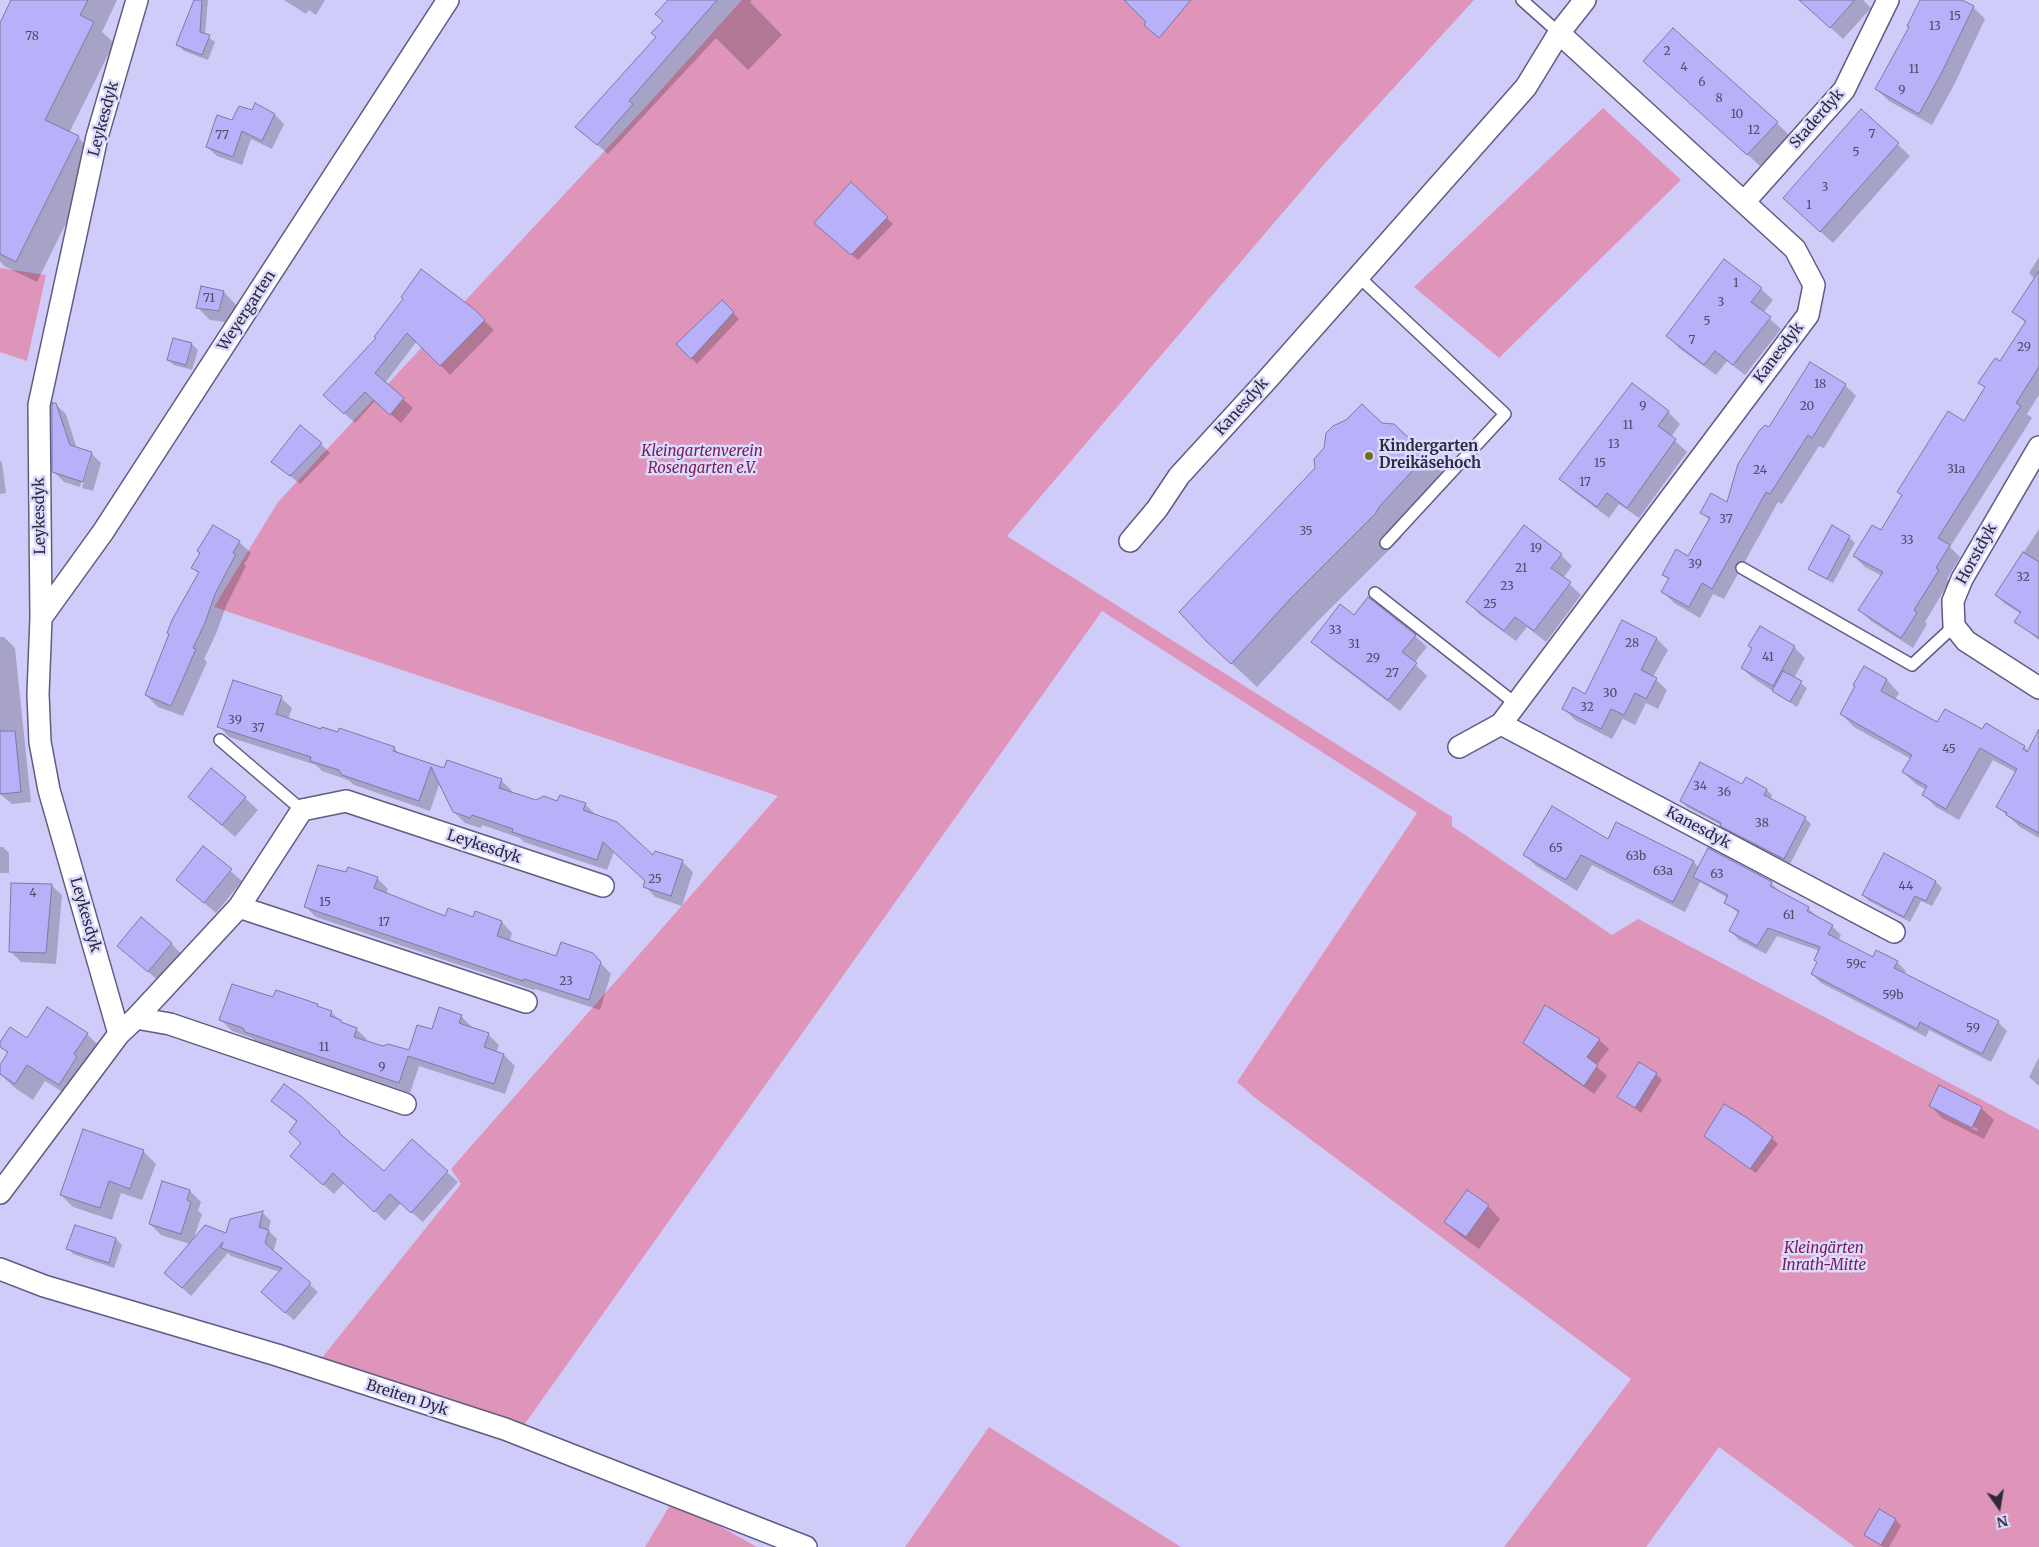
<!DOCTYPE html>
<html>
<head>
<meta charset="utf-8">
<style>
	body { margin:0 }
	#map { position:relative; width:2039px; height:1547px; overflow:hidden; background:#d0ccf9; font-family:Merriweather,serif }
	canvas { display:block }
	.north { position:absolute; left:1974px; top:1482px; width:50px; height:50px; -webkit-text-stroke:4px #dddaff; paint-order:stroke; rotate:167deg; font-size:14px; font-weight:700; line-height:20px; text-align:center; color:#2c2a3b }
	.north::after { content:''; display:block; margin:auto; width:18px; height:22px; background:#2c2a3b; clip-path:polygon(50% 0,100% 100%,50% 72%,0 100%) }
</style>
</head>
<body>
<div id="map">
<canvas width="2039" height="1547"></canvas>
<div class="north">N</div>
</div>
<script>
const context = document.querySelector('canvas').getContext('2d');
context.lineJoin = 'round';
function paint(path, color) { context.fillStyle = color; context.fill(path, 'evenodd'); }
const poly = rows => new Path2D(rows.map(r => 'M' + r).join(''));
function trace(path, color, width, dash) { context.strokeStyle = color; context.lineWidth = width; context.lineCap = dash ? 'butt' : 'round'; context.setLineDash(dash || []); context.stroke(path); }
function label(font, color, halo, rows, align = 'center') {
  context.font = font + ' Merriweather,serif'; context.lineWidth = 5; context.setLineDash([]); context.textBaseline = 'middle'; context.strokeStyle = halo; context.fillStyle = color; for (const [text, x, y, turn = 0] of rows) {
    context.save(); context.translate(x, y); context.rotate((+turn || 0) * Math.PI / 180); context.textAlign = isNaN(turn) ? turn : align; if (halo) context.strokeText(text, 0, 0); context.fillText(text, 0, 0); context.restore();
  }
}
paint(poly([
	[742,0,1474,0,1326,162,1007,536,1452,817,1452,826,1612,935,1638,919,2039,1130,2039,1547,1855,1547,1719,1447,1646,1547,1504,1547,1631,1379,1254,1097,1237,1082,1417,813,1102,611,524,1425,502,1421,321,1359,461,1184,451,1169,778,796,214,607,278,502,651,101],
	[1603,108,1681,180,1499,358,1414,287],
	[0,268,46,275,27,361,0,352],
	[989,1427,1181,1547,905,1547],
	[673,1500,757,1547,645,1547]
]), '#de95b9');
paint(poly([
	[17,0,117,0,102,32,114,43,69,133,78,137,98,158,37,282,4,266,0,261,0,26],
	[195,0,208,0,205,35,215,42,208,60,184,51,178,45],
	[284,0,325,0,316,15,309,10,306,14],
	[704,0,752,0,750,2,782,35,748,70,716,38,608,154,587,136],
	[1800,0,1863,0,1871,8,1843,39],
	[1921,0,1959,0,1973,7,1985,19,1954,85,1932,125,1889,101,1876,89,1910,27],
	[1657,73,1777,123,1789,135,1760,166],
	[256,105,275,115,284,124,272,149,251,139,242,165,217,156,207,147,252,112],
	[1862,111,1910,156,1833,243,1797,210],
	[851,184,893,224,858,260,821,229],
	[2039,257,2039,395,2027,414,2032,418,1950,547,1960,557,1947,579,1949,582,1925,622,1927,624,1913,648,1871,621,1860,610,1882,576,1865,567,1854,556,1881,532,1903,496,1899,492,1964,423,1986,389,1980,383,2001,363,2026,323,2013,311,2035,279,2029,273],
	[202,288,224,292,236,305,231,323,210,320,198,308],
	[1761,289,1773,300,1763,313,1781,329,1745,375,1727,361,1716,375,1679,348,1668,336],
	[722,302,739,319,697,364,678,344],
	[473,310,494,330,450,375,417,341,385,383,413,408,401,423,375,401,355,423,335,405,378,339],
	[192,344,198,350,192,370,174,365,168,360],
	[1632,385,1668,412,1680,424,1671,437,1687,452,1639,518,1619,504,1609,518,1572,490,1561,478],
	[1845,385,1856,396,1824,448,1819,446,1782,504,1778,502,1724,599,1713,594,1700,618,1674,603,1663,592,1669,580,1664,575,1688,558,1710,521,1702,512,1728,504,1770,429],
	[55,404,66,414,77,449,91,453,101,463,93,491,82,488,91,457,89,457,80,487,64,482,53,471],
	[1382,424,1426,456,1451,480,1403,531,1401,538,1316,623,1257,687,1208,641,1316,468,1326,449],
	[321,444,330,453,300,484,273,462],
	[0,460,2,463,6,493,0,494],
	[2039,529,2039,640,2016,622,2021,614,2004,603,1996,595],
	[1849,537,1855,543,1833,583,1816,574,1810,569],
	[239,542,251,553,244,564,246,566,226,606,216,634,204,659,207,662,183,716,158,707,146,695,170,635,199,574,193,568],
	[1561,555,1572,566,1563,578,1581,595,1546,642,1527,627,1516,641,1479,614,1468,602],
	[1354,617,1415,636,1427,647,1414,663,1427,676,1400,711,1325,654,1313,642],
	[1760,628,1794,647,1805,658,1794,678,1807,688,1797,707,1753,678,1742,668,1753,649],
	[0,637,4,637,15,648,31,802,12,804,0,794],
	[1657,639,1668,650,1653,677,1667,690,1658,709,1646,703,1635,725,1623,719,1612,739,1575,720,1564,709,1586,695],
	[1864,667,1887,680,1899,693,1895,700,1938,724,1983,731,2011,740,2024,747,2039,760,2039,838,2020,827,1998,807,2017,773,1993,760,1959,820,1936,807,1924,795,1926,790,1916,784,1903,772,1911,759,1854,727,1841,714,1856,687],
	[281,698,292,708,288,719,322,731,394,748,401,755,445,770,501,780,512,791,511,793,537,802,585,804,596,815,654,857,682,861,693,872,682,906,655,897,645,886,646,881,614,852,607,870,524,842,520,838,482,825,481,828,465,823,454,812,440,782,430,811,354,785,348,780,322,771,316,765,229,737,219,726],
	[1743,786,1767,790,1772,795,1770,800,1805,818,1811,824,1790,864,1727,831,1721,825,1687,807,1681,801],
	[189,797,245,798,258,810,235,837],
	[1617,823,1694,862,1699,868,1771,883,1780,892,1779,893,1808,908,1817,917,1832,926,1841,935,1838,940,1873,958,1897,962,1906,971,1904,975,1998,1022,2007,1031,1991,1062,1929,1030,1926,1037,1821,983,1812,974,1818,963,1820,951,1777,936,1766,954,1739,940,1730,931,1739,914,1726,902,1728,898,1700,882,1685,912,1592,865,1577,891,1536,866,1525,855,1608,841],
	[0,847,3,847,9,853,9,873,0,873],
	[204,848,242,881,216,913,177,880],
	[1884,855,1936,882,1942,888,1932,906,1921,901,1910,922,1869,901,1863,895],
	[347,873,377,878,388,889,386,894,446,918,474,919,476,912,502,922,512,933,510,940,557,957,592,954,611,974,600,1010,535,989,534,990,316,917,306,907],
	[51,885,62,895,56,964,21,962,11,952],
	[171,943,183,956,161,983,119,946],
	[274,999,317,1005,321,1009,331,1012,345,1025,356,1029,367,1039,366,1042,383,1047,409,1051,432,1031,461,1016,472,1027,471,1029,488,1034,499,1045,496,1053,504,1055,515,1066,505,1094,419,1066,410,1093,257,1042,252,1038,232,1031,221,1020],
	[87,1034,104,1051,77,1101,45,1081,33,1100,15,1088,0,1074,0,1067,8,1054,0,1045,28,1039],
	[1599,1040,1609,1049,1596,1066,1607,1076,1594,1094,1534,1052,1525,1042],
	[2039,1057,2039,1086,2029,1077],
	[1656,1074,1662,1080,1641,1113,1619,1096],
	[301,1098,384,1173,412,1141,458,1182,423,1222,401,1203,385,1221,345,1182,334,1194,302,1166,303,1144,298,1123,272,1101],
	[1930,1105,1981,1108,1994,1120,1984,1139,1942,1118],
	[1943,1112,1978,1129,1977,1131,1943,1114],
	[1705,1136,1772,1138,1778,1144,1756,1173],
	[143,1151,156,1164,142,1200,121,1193,112,1220,73,1207,61,1195],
	[190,1191,201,1202,198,1211,202,1214,193,1241,227,1235,231,1220,263,1213,271,1221,268,1230,277,1239,273,1252,318,1292,294,1320,271,1300,280,1272,231,1256,228,1253,191,1296,166,1273,190,1244,161,1235,150,1224],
	[1488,1206,1500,1219,1479,1249,1458,1234,1446,1222],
	[76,1226,116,1239,122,1245,114,1268,73,1254,68,1248],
	[1880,1511,1896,1520,1901,1526,1889,1547,1883,1547,1866,1535]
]), '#0003');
const building = poly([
	[11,0,88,0,80,15,94,22,45,120,79,136,16,262,0,254,0,23,11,0],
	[194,0,202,0,200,32,210,35,202,55,176,45,194,0],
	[668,0,717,0,629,101,633,104,597,145,575,127,656,37,651,33,663,21,655,14,668,0],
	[1124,0,1191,0,1159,38,1144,25,1146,22,1124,0],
	[1799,0,1855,0,1830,28,1799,0],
	[1920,0,1962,0,1974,6,1942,72,1919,114,1875,89,1909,27,1907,26,1920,0],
	[1673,28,1778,122,1747,155,1643,61,1673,28],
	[255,103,275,114,262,141,242,131,233,157,206,147,217,115,232,120,239,106,252,110,255,103],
	[1861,109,1899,143,1820,232,1783,198,1861,109],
	[851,182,888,217,851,255,814,223,851,182],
	[1724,259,1762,288,1751,302,1771,317,1733,365,1715,351,1704,365,1666,336,1724,259],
	[421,269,474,309,485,320,440,366,407,333,375,373,404,398,390,415,365,392,344,414,323,395,376,338,374,337,403,299,401,297,421,269],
	[2039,271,2039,367,2016,403,2021,406,1938,538,1950,545,1936,568,1939,570,1914,610,1917,613,1901,638,1858,610,1883,572,1853,556,1872,525,1881,530,1902,495,1897,492,1948,411,1964,421,1985,387,1978,383,1995,358,2000,361,2026,321,2012,312,2039,271],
	[201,286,224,291,219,311,196,308,201,286],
	[722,300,734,312,691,359,676,344,722,300],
	[173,338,192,343,186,365,167,360,173,338],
	[1810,362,1846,384,1812,438,1808,435,1770,494,1766,492,1712,589,1702,583,1689,607,1661,592,1669,578,1662,575,1676,549,1688,556,1710,518,1700,513,1711,493,1727,502,1738,464,1759,431,1765,425,1769,427,1810,362],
	[1632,383,1669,411,1658,426,1676,439,1627,508,1607,493,1597,507,1559,479,1632,383],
	[52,403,56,403,70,445,92,452,83,482,52,472,52,403],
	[1362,404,1382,423,1394,424,1427,455,1379,507,1376,513,1291,598,1231,664,1207,642,1179,612,1315,468,1314,459,1324,448,1326,433,1333,426,1346,420,1362,404],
	[300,425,322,443,290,476,271,462,300,425],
	[213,525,240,541,233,553,236,554,215,594,205,623,193,648,196,649,171,706,145,695,169,634,167,633,172,620,199,572,191,568,200,553,197,551,213,525],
	[1524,525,1562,554,1551,568,1571,582,1534,631,1515,617,1504,631,1466,602,1524,525],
	[1832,525,1850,536,1827,579,1808,569,1832,525],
	[2023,552,2039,562,2039,638,2014,622,2021,612,1995,595,2023,552],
	[1368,597,1416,635,1402,652,1417,663,1388,700,1311,642,1340,604,1354,615,1368,597],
	[1622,620,1657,638,1641,670,1657,678,1646,699,1635,693,1624,715,1611,709,1601,729,1562,709,1573,687,1585,694,1622,620],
	[1760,626,1795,646,1773,686,1741,668,1752,648,1748,646,1760,626],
	[1864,666,1887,679,1881,691,1937,722,1945,709,1982,729,1986,723,2025,746,2023,749,2027,752,2039,729,2039,833,2006,815,2007,813,1996,807,2017,769,1980,748,1946,809,1922,795,1927,786,1902,772,1912,755,1840,714,1855,686,1853,685,1864,666],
	[1783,671,1802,681,1790,702,1772,691,1783,671],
	[233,680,282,696,276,714,321,729,322,727,338,732,339,728,395,747,393,751,444,768,447,760,502,779,499,788,536,800,544,796,557,801,560,795,586,803,583,810,617,822,653,855,655,851,683,860,671,896,643,887,645,881,603,842,597,860,512,832,513,829,472,815,470,818,453,812,431,767,419,801,342,775,339,770,310,761,311,757,217,727,233,680],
	[0,731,15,731,21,792,0,794,0,731],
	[1700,762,1742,784,1746,777,1767,789,1764,795,1806,817,1784,859,1720,826,1721,823,1680,801,1700,762],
	[211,768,246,797,222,825,188,797,211,768],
	[1552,806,1608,839,1616,822,1694,861,1673,902,1581,855,1566,880,1523,855,1552,806],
	[203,846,232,869,204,903,176,880,203,846],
	[1708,848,1772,882,1770,886,1809,907,1807,911,1833,925,1828,934,1873,957,1876,950,1898,961,1894,968,1999,1021,1982,1054,1920,1022,1917,1029,1811,974,1817,962,1814,960,1820,947,1768,928,1757,946,1729,931,1739,911,1724,903,1728,895,1693,877,1708,848],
	[1884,853,1936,881,1926,901,1915,896,1904,917,1862,895,1884,853],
	[318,865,346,872,348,867,378,877,374,888,445,916,448,908,473,917,475,911,502,921,497,936,556,956,561,942,593,953,601,962,589,1000,524,979,523,981,304,907,318,865],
	[11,883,52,884,46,953,9,952,11,883],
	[141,917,172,943,148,972,117,946,141,917],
	[232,984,273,997,276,990,318,1004,317,1006,332,1011,330,1016,341,1020,341,1022,357,1028,354,1037,383,1046,388,1044,409,1050,417,1025,432,1029,439,1007,462,1015,459,1023,489,1033,484,1047,504,1054,494,1084,408,1056,399,1083,245,1032,243,1028,219,1020,232,984],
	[1545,1005,1600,1039,1587,1057,1598,1065,1584,1086,1523,1043,1545,1005],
	[47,1007,88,1033,74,1054,77,1057,59,1085,27,1065,15,1084,0,1074,0,1065,8,1052,0,1047,0,1042,10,1027,27,1038,47,1007],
	[1639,1062,1657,1073,1635,1108,1617,1097,1639,1062],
	[284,1084,302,1097,340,1132,339,1133,384,1171,412,1139,448,1171,411,1213,390,1194,374,1212,333,1173,323,1185,290,1156,301,1143,289,1132,297,1121,271,1101,284,1084],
	[1939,1085,1982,1107,1972,1128,1929,1106,1939,1085],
	[1724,1104,1746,1117,1773,1137,1750,1169,1704,1136,1724,1104],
	[83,1129,144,1150,130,1189,109,1181,100,1208,60,1195,83,1129],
	[162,1181,190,1190,187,1200,191,1202,181,1234,149,1224,162,1181],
	[1467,1190,1489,1205,1466,1237,1444,1222,1467,1190],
	[263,1211,259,1227,269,1230,265,1243,311,1283,285,1313,261,1292,282,1268,221,1248,223,1242,182,1288,164,1273,205,1225,226,1233,230,1219,263,1211],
	[75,1225,116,1238,109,1263,66,1249,75,1225],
	[1879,1509,1896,1519,1881,1545,1864,1535,1879,1509]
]);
paint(building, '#b8b0f8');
trace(building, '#7d79a2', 1);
const lane = poly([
	[1522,0,1559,33],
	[1358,276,1505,414,1386,543],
	[1742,568,1912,665,1954,626],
	[1375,593,1516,704],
	[220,740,302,810]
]);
const street = poly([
	[1745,201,1844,90,1888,0],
	[2039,447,1962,579,1953,601,1954,626,1966,641,2039,688],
	[1130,541,1157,509,1179,476,1266,381,1526,87,1559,33,1585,0],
	[41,618,103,532,448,0],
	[1501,724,1894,932],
	[1459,747,1501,724,1808,315,1814,285,1795,249,1559,33],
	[239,907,526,1002],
	[136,1018,170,1024,405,1104],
	[119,1034,49,790,40,742,38,694,41,618,39,405,97,137,137,0],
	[0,1193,119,1034,136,1018,239,907,302,810,346,801,603,886],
	[0,1269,44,1286,277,1355,505,1429,806,1547]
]);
trace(lane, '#605b83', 14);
trace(street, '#605b83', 24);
trace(lane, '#fff', 11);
trace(street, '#fff', 21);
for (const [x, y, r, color] of [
	[1369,456,5,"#717014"]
]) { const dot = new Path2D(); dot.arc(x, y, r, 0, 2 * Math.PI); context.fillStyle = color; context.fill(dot); trace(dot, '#dddaff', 2); }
label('12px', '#4f4c6a', null, [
	["15",1955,17],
	["13",1935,27],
	["78",32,37],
	["2",1667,52],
	["4",1684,68],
	["11",1914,70],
	["6",1702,83],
	["9",1902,91],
	["8",1719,99],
	["10",1737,115],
	["12",1754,131],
	["7",1872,135],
	["77",222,136],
	["5",1856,153],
	["3",1825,188],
	["1",1809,206],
	["1",1736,284],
	["71",209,299],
	["3",1721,303],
	["5",1707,322],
	["7",1692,341],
	["29",2024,348],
	["18",1820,385],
	["9",1643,407],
	["20",1807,407],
	["11",1628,426],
	["13",1614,445],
	["15",1600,464],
	["31a",1956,470],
	["24",1760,471],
	["17",1585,483],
	["37",1726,520],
	["35",1306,532],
	["33",1907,541],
	["19",1536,549],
	["39",1695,565],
	["21",1521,569],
	["32",2023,578],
	["23",1507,587],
	["25",1490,605],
	["33",1335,631],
	["28",1632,644],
	["31",1354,645],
	["41",1768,658],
	["29",1373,659],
	["27",1392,674],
	["30",1610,694],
	["32",1587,708],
	["39",235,721],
	["37",258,729],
	["45",1949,750],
	["34",1700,787],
	["36",1724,793],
	["38",1762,824],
	["65",1556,849],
	["63b",1636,857],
	["63a",1663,872],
	["63",1717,875],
	["25",655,880],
	["44",1906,887],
	["4",33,894],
	["15",325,903],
	["61",1789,916],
	["17",384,923],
	["59c",1856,965],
	["23",566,982],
	["59b",1893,996],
	["59",1973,1029],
	["11",324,1048],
	["9",382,1068]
]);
label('15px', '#2c2a3b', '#dddaff', [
	["Leykesdyk",104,119,-75],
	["Staderdyk",1817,119,-49],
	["Weyergarten",247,311,-57],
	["Kanesdyk",1779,353,-53],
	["Kanesdyk",1242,407,-48],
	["Leykesdyk",40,516,-91],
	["Horstdyk",1977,554,-61],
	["Kanesdyk",1698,828,28],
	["Leykesdyk",484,847,18],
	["Leykesdyk",85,915,74],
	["Breiten Dyk",407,1398,18]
]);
label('bold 15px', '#2c2a3b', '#dddaff', [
	["Kindergarten",1379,447],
	["Dreikäsehoch",1379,464]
], 'left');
label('italic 15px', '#751f51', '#dddaff', [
	["Kleingartenverein",702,452],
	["Rosengarten e.V.",702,469],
	["Kleingärten",1824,1249],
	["Inrath-Mitte",1824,1266]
]);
</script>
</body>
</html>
